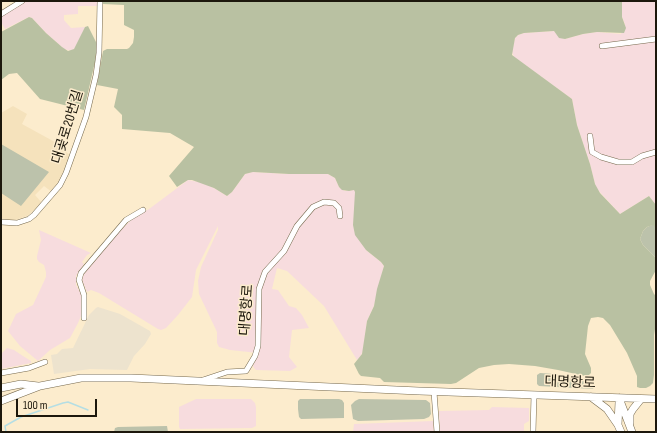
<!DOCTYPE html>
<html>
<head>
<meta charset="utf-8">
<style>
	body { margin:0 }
	#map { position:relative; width:657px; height:433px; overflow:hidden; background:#fceccd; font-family:"Sofia Sans Condensed",sans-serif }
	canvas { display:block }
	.frame { position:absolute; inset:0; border:2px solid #1c170c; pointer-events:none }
	.scale { position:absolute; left:16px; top:399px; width:81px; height:18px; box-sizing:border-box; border:2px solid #1c170c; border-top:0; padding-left:5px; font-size:12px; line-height:14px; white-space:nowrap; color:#1c170c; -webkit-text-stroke:3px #fceccd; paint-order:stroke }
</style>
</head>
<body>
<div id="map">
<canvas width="657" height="433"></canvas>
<div class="frame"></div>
<div class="scale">100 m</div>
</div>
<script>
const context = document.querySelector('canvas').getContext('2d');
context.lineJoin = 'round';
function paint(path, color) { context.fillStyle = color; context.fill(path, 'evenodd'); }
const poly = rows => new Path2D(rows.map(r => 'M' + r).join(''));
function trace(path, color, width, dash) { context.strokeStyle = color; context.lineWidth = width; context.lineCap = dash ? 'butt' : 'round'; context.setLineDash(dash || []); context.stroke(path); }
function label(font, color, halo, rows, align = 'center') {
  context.font = font + ' "Sofia Sans Condensed","Noto Sans KR",sans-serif'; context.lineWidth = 3; context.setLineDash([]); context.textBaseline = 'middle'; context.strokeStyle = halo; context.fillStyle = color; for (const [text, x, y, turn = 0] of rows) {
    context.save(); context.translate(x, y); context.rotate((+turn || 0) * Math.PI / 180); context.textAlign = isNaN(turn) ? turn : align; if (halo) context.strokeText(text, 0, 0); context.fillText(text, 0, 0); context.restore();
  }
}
paint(poly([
	[98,307,120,314,150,331,151,334,145,344,134,356,127,370,90,369,54,374,51,355,57,354,62,349,73,348,89,315,96,308]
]), '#ede3ce');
paint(poly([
	[19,1,99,1,98,6,78,6,78,14,64,15,64,20,71,28,85,27,77,46,72,51,64,49,46,33,32,18,29,17,5,29,1,22,1,12],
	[622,1,656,1,656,205,649,196,620,214,596,188,590,164,577,125,572,99,514,57,512,52,515,38,518,35,524,33,554,31,565,39,583,34,597,32,621,34,625,24,622,17],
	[252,172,289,174,328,174,335,178,339,187,345,191,354,190,356,192,366,250,381,262,384,266,374,306,367,321,363,351,360,357,357,360,324,306,287,271,277,268,272,289,278,290,289,306,296,308,302,315,309,328,292,330,289,357,297,367,290,371,256,370,254,368,253,366,258,353,230,350,219,347,217,343,217,332,199,294,198,281,201,267,218,230,218,226,196,270,192,297,178,315,166,328,161,330,158,329,99,293,91,290,87,292,82,280,84,274,118,233,133,218,149,209,188,180,204,183,214,188,227,196,232,192,245,174],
	[39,230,91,253,87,255,82,262,84,264,76,276,76,285,81,294,81,316,78,323,70,338,50,350,38,361,20,346,8,331,16,314,33,305,46,277,46,272,44,265,39,262,37,259,37,256,41,240],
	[7,348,14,350,23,356,31,361,31,363,1,369,1,354],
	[196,399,251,399,255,403,256,407,256,426,252,428,180,429,179,427,179,407],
	[492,407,529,408,529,421,524,424,524,432,440,432,439,411,489,410],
	[433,421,434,432,353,432,354,424]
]), '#f7dcde');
paint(poly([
	[13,106,27,114,22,124,53,141,71,156,58,184,52,192,44,186,35,195,42,203,39,206,27,216,15,220,1,220,1,113]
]), '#f5e2bc');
paint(poly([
	[1,144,49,172,21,206,1,193],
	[652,225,655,225,656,228,656,258,643,245,640,239,643,231,647,227],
	[540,373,555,374,576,379,591,383,594,384,594,387,593,389,539,386,537,384,537,375],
	[300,399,339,399,342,400,344,403,344,418,301,419,299,417,298,409,298,401],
	[359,399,426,400,430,403,431,414,429,417,424,419,358,421,353,419,351,405,355,401],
	[167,426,168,432,114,432,115,428,118,427]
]), '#bcc2ab');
paint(poly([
	[103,1,622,1,622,17,626,28,624,33,597,32,583,34,565,39,559,38,554,31,524,33,518,35,515,38,512,55,572,99,577,125,590,164,595,184,600,193,620,214,649,196,656,205,656,228,653,225,647,227,643,231,640,239,643,245,656,258,656,270,650,281,650,285,654,294,656,296,656,323,654,335,654,375,653,383,650,386,646,388,640,388,637,387,637,376,627,353,610,325,603,318,598,317,591,318,588,326,585,354,591,368,591,373,589,375,585,376,558,370,535,366,509,364,494,365,479,368,456,383,451,384,384,382,380,378,361,376,359,374,354,364,362,354,367,321,374,306,377,289,384,266,381,262,366,250,355,235,353,225,355,192,354,190,349,191,342,190,339,187,335,178,328,174,289,174,253,172,245,174,232,192,227,196,214,188,192,180,188,180,177,187,169,176,194,147,170,133,122,129,122,115,114,107,118,89,97,85,103,51,107,49,127,49,129,48,133,43,134,37,134,30,124,25,124,5,103,4],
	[29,17,32,18,46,33,62,47,68,51,74,49,85,27,88,26,97,44,95,62,84,110,40,99,17,73,9,74,1,80,1,32]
]), '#b9c1a2');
trace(poly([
	[6,432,5,426,21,417,63,403,68,402,88,410]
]), '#b5dee4', 1.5);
const street = poly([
	[1,14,22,1],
	[602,46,656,39],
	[590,136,592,152,601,157,618,162,632,162,642,156,656,152],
	[1,222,17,223,29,219,34,215,60,185,66,173,86,117,96,75,99,53,100,1],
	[84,318,84,295,79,280,81,273,126,220,143,210],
	[1,373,29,368,45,362],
	[203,380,227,372,246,371,255,356,258,346,259,289,265,272,284,251,297,226,313,207,324,202,334,203,339,208,340,216],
	[434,392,437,432],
	[533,432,534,395]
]);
const secondary = poly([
	[1,388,21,384,38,386],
	[591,397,607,409,618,425],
	[619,398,632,432],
	[1,401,40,386,81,378,131,378,419,391,656,399],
	[619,402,618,425,621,432],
	[630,423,630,414,633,409,641,399]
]);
trace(street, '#76694d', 6);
trace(secondary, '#76694d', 8);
trace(street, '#fff', 5);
trace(secondary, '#fff', 7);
label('14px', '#1c170c', '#fceccd', [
	["대곶로20번길",68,127,-73],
	["대명항로",247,310,-86],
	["대명항로",570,383,2]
]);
</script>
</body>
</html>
